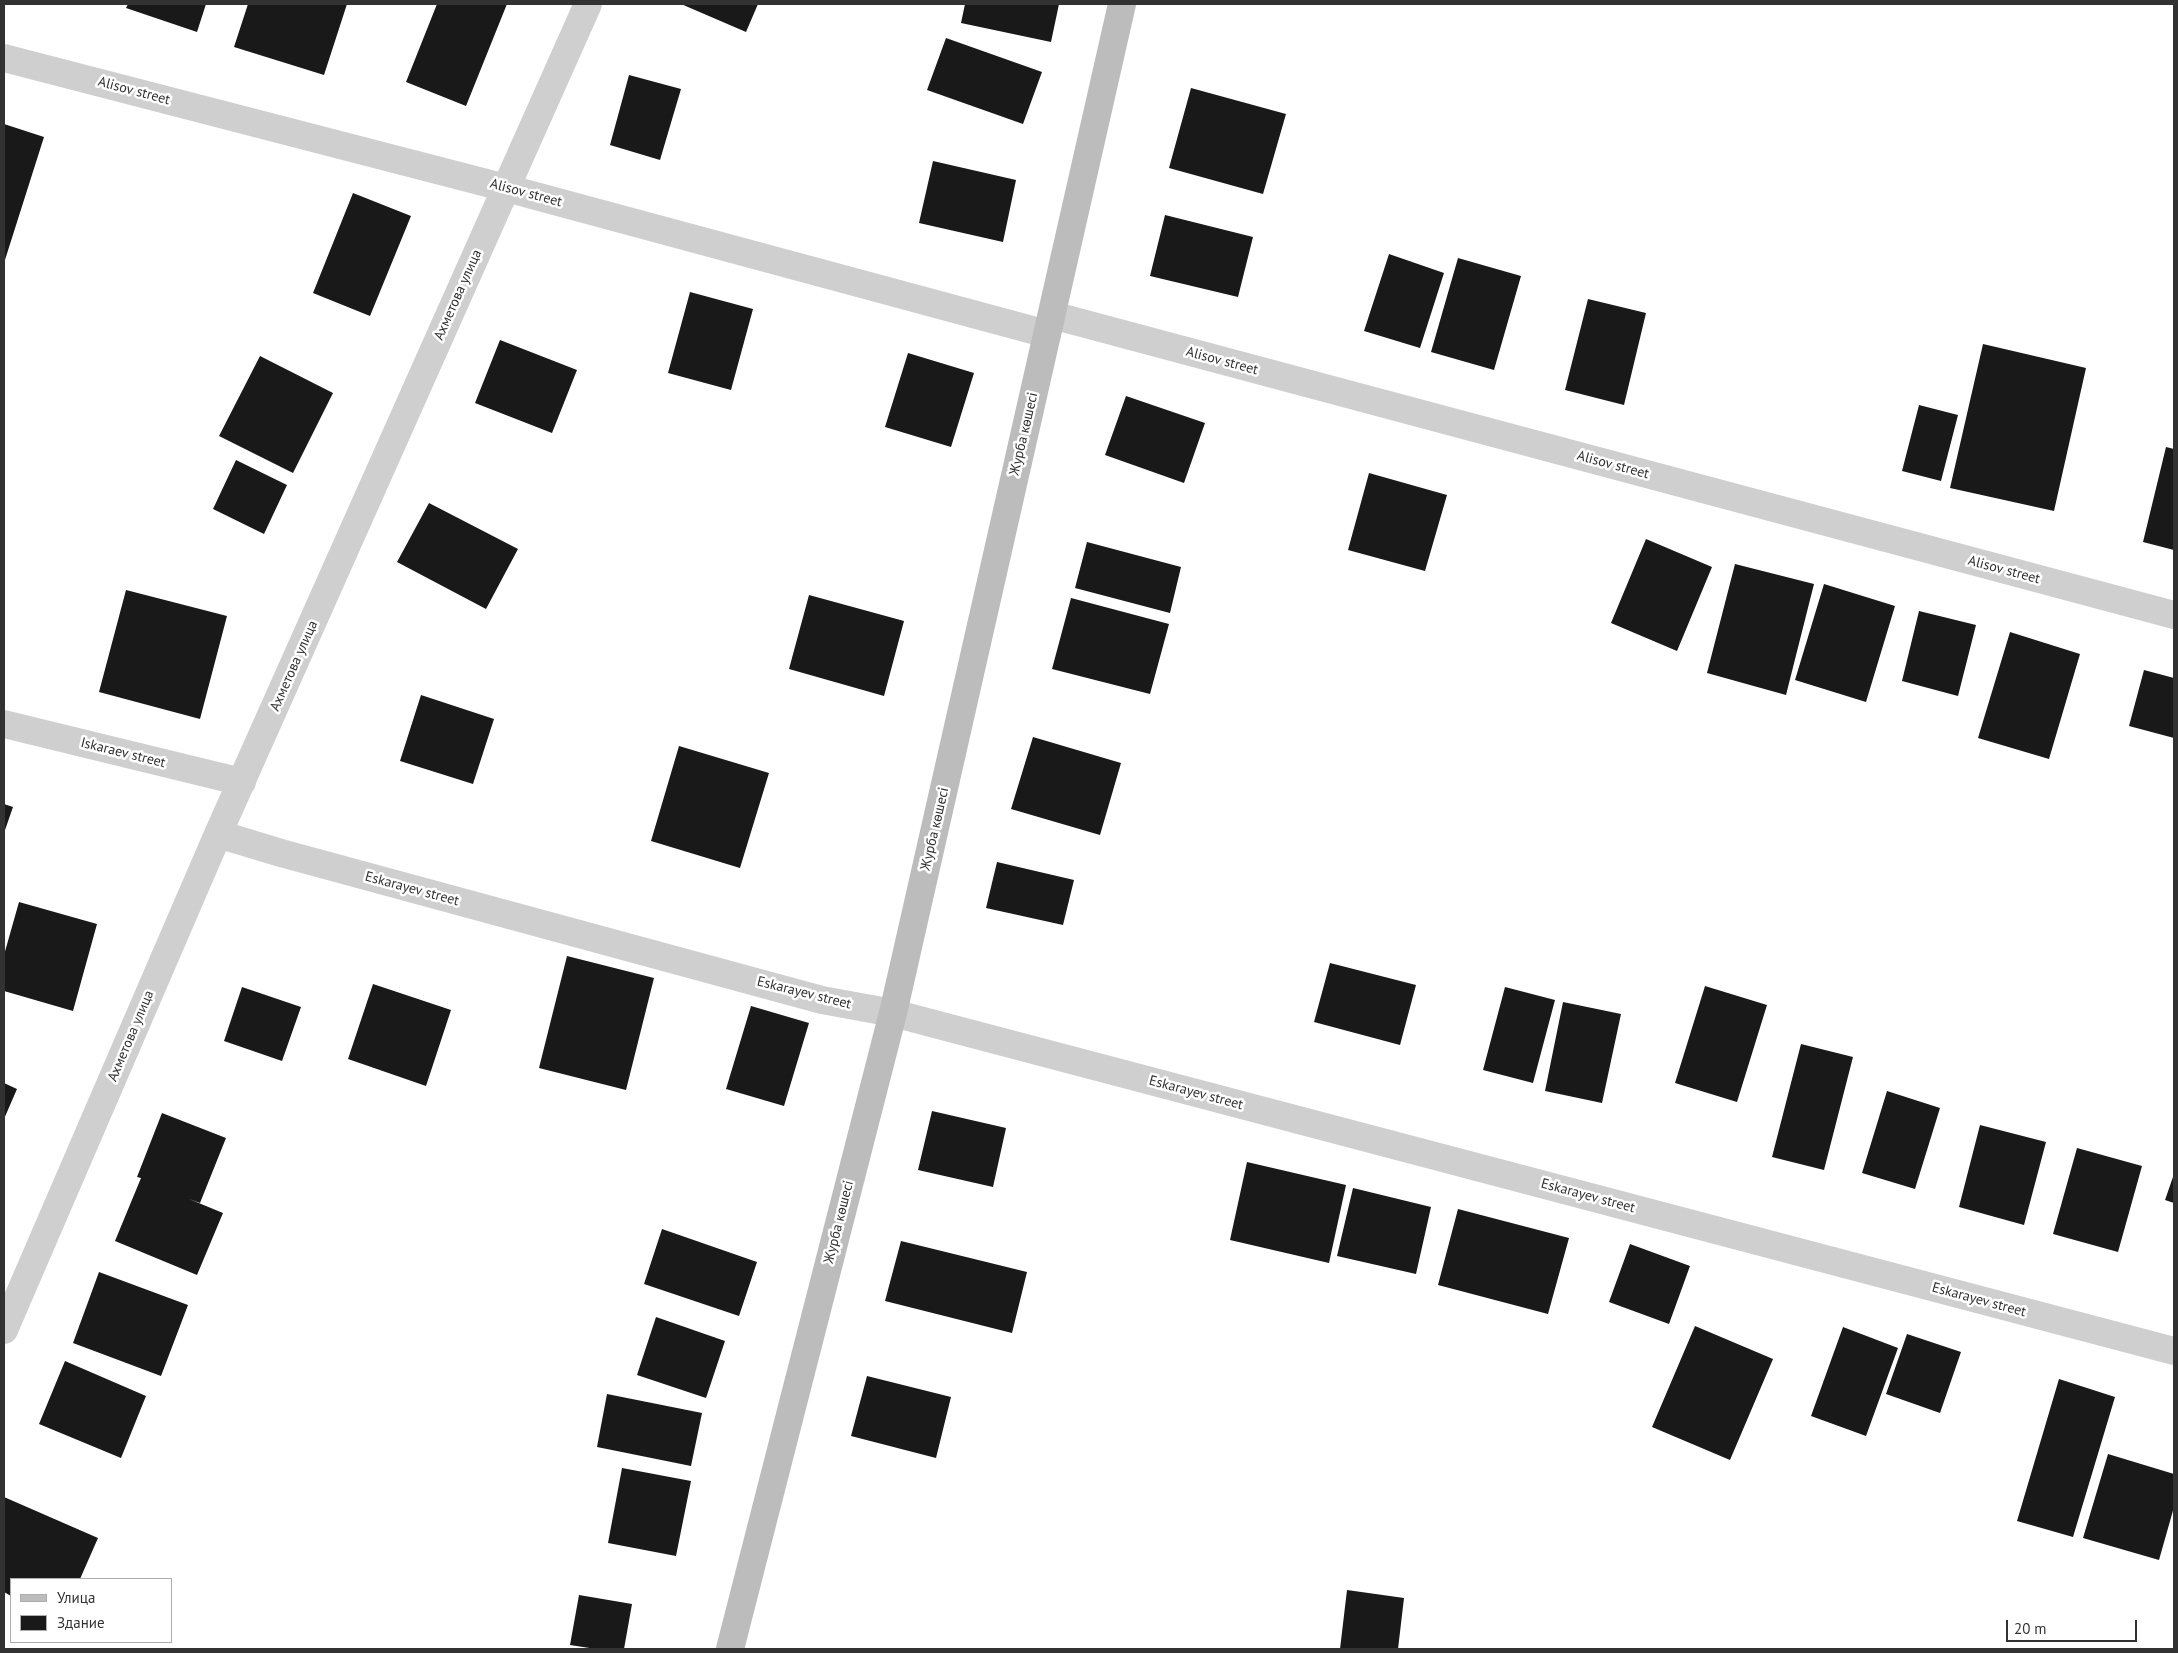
<!DOCTYPE html>
<html>
<head>
<meta charset="utf-8">
<style>
	body { margin:0 }
	#map { position:relative; width:2178px; height:1653px; overflow:hidden; background:#fff; font-family:"PT Sans",sans-serif }
	canvas { display:block }
	.frame { position:absolute; inset:0; border:5px solid #323232; pointer-events:none }
	.legend { position:absolute; left:10px; top:1578px; width:162px; height:65px; box-sizing:border-box; background:#fff; border:1px solid #adadad; margin:0; padding:6px 9px; list-style:none; font-size:15px; color:#323232 }
	.legend li { display:flex; align-items:center; gap:10px; height:25px }
	.legend b { width:25px; border:1px solid #adadad }
	.scale { position:absolute; left:2006px; top:1620px; width:131px; height:22px; box-sizing:border-box; border:2px solid #323232; border-top:0; padding-left:6px; font-size:15px; line-height:18px; white-space:nowrap; color:#323232; -webkit-text-stroke:4px #fff; paint-order:stroke }
</style>
</head>
<body>
<div id="map">
<canvas width="2178" height="1653"></canvas>
<div class="frame"></div>
<ul class="legend">
<li><b style="height:6px;background:#bcbcbc"></b>Улица</li>
<li><b style="height:14px;background:#191919"></b>Здание</li>
</ul>
<div class="scale">20 m</div>
</div>
<script>
const context = document.querySelector('canvas').getContext('2d');
context.lineJoin = 'round';
function paint(path, color) { context.fillStyle = color; context.fill(path, 'evenodd'); }
const poly = rows => new Path2D(rows.map(r => 'M' + r).join(''));
function trace(path, color, width, dash) { context.strokeStyle = color; context.lineWidth = width; context.lineCap = dash ? 'butt' : 'round'; context.setLineDash(dash || []); context.stroke(path); }
function label(font, color, halo, rows, align = 'center') {
  context.font = font + ' "PT Sans",sans-serif'; context.lineWidth = 5; context.setLineDash([]); context.textBaseline = 'middle'; context.strokeStyle = halo; context.fillStyle = color; for (const [text, x, y, turn = 0] of rows) {
    context.save(); context.translate(x, y); context.rotate((+turn || 0) * Math.PI / 180); context.textAlign = isNaN(turn) ? turn : align; if (halo) context.strokeText(text, 0, 0); context.fillText(text, 0, 0); context.restore();
  }
}
paint(poly([
	[128,4,206,4,197,32,126,8],
	[248,4,347,4,324,75,234,47],
	[437,4,507,4,466,106,406,82],
	[681,4,758,4,746,32],
	[965,4,1059,4,1051,42,961,23],
	[946,38,1042,72,1023,124,927,90],
	[629,75,681,89,660,160,610,145],
	[1191,88,1286,114,1263,194,1169,168],
	[4,124,44,137,4,263],
	[933,161,1016,180,1003,242,919,223],
	[353,193,411,216,370,316,313,293],
	[1165,215,1253,237,1238,297,1150,276],
	[1389,254,1444,273,1420,348,1364,331],
	[1458,258,1521,276,1494,370,1431,352],
	[690,292,753,309,731,390,668,373],
	[1588,299,1646,313,1624,405,1565,390],
	[500,340,577,370,552,433,475,403],
	[1983,344,2086,368,2054,511,1950,488],
	[908,353,974,373,951,447,885,427],
	[260,356,333,393,293,473,219,436],
	[1126,396,1205,423,1184,483,1105,455],
	[1919,405,1958,415,1941,481,1902,471],
	[2166,447,2174,449,2174,550,2143,542],
	[236,460,287,485,264,534,213,509],
	[1369,473,1447,495,1425,571,1348,550],
	[429,503,518,549,486,609,397,562],
	[1646,539,1712,567,1677,651,1611,623],
	[1087,542,1181,567,1170,613,1075,588],
	[1735,564,1814,584,1786,695,1707,673],
	[1824,584,1895,606,1866,702,1795,680],
	[126,590,227,616,200,719,99,692],
	[809,595,904,621,884,696,789,669],
	[1071,598,1169,624,1150,694,1052,669],
	[1919,611,1976,625,1958,696,1902,681],
	[2010,632,2080,654,2049,759,1978,738],
	[2144,670,2174,678,2174,738,2129,726],
	[421,695,494,719,473,784,400,761],
	[1033,737,1121,763,1100,835,1011,809],
	[679,746,769,773,740,868,651,841],
	[4,804,13,807,4,833],
	[997,862,1074,880,1063,925,986,908],
	[19,902,97,924,73,1011,4,991,4,955],
	[567,956,654,978,626,1090,539,1068],
	[1330,963,1416,985,1400,1045,1314,1022],
	[373,984,451,1010,426,1086,348,1059],
	[1705,986,1767,1005,1737,1102,1675,1083],
	[242,987,301,1007,282,1061,224,1041],
	[1505,987,1555,1000,1533,1083,1483,1070],
	[1563,1002,1621,1014,1602,1103,1545,1091],
	[751,1006,809,1023,784,1106,726,1089],
	[1801,1044,1853,1057,1824,1170,1772,1157],
	[4,1083,17,1089,4,1119],
	[1887,1091,1940,1108,1915,1189,1862,1173],
	[932,1111,1006,1128,993,1187,918,1170],
	[162,1113,226,1138,200,1203,189,1199,223,1213,197,1275,115,1241,141,1178,137,1177],
	[1980,1125,2046,1142,2024,1225,1959,1207],
	[2077,1148,2142,1166,2118,1252,2053,1234],
	[1247,1162,1346,1185,1329,1263,1230,1240],
	[2174,1174,2174,1203,2165,1200],
	[1353,1188,1431,1207,1416,1274,1337,1256],
	[1458,1209,1569,1238,1548,1314,1438,1285],
	[662,1229,757,1262,739,1316,644,1284],
	[901,1241,1027,1272,1012,1333,885,1301],
	[1630,1244,1690,1266,1669,1324,1609,1302],
	[99,1272,188,1305,161,1376,73,1343],
	[656,1317,725,1341,706,1398,637,1375],
	[1695,1326,1773,1359,1730,1460,1652,1427],
	[1843,1327,1898,1348,1866,1436,1811,1416],
	[1907,1334,1961,1352,1940,1413,1886,1394],
	[65,1361,146,1396,121,1458,39,1424],
	[867,1376,951,1397,936,1458,851,1436],
	[2059,1379,2115,1397,2073,1537,2017,1521],
	[607,1394,702,1413,691,1466,597,1447],
	[2108,1454,2174,1474,2174,1507,2159,1560,2083,1538],
	[622,1468,691,1481,676,1556,608,1543],
	[4,1497,98,1538,80,1579,11,1579,11,1596,4,1592],
	[1347,1590,1404,1598,1398,1649,1340,1649],
	[579,1595,632,1604,624,1649,596,1649,570,1645]
]), '#191919');
trace(poly([
	[4,58,506,188,1047,334],
	[1052,315,2174,615],
	[4,724,242,782],
	[218,834,281,853,822,1000,893,1013,2174,1351],
	[4,1330,218,834,588,4]
]), '#cfcfcf', 28);
trace(poly([
	[730,1649,893,1013,1122,4]
]), '#bcbcbc', 28);
label('14px', '#323232', '#fff', [
	["Alisov street",134,91,15],
	["Alisov street",526,193,15],
	["Ахметова улица",458,295,-66],
	["Alisov street",1222,361,15],
	["Журба көшесі",1024,434,-77],
	["Alisov street",1613,465,15],
	["Alisov street",2004,570,15],
	["Ахметова улица",294,666,-66],
	["Iskaraev street",123,753,14],
	["Журба көшесі",935,829,-77],
	["Eskarayev street",412,889,15],
	["Eskarayev street",804,993,14],
	["Ахметова улица",131,1036,-67],
	["Eskarayev street",1196,1093,15],
	["Eskarayev street",1588,1196,15],
	["Журба көшесі",839,1222,-76],
	["Eskarayev street",1979,1300,15]
]);
</script>
</body>
</html>
